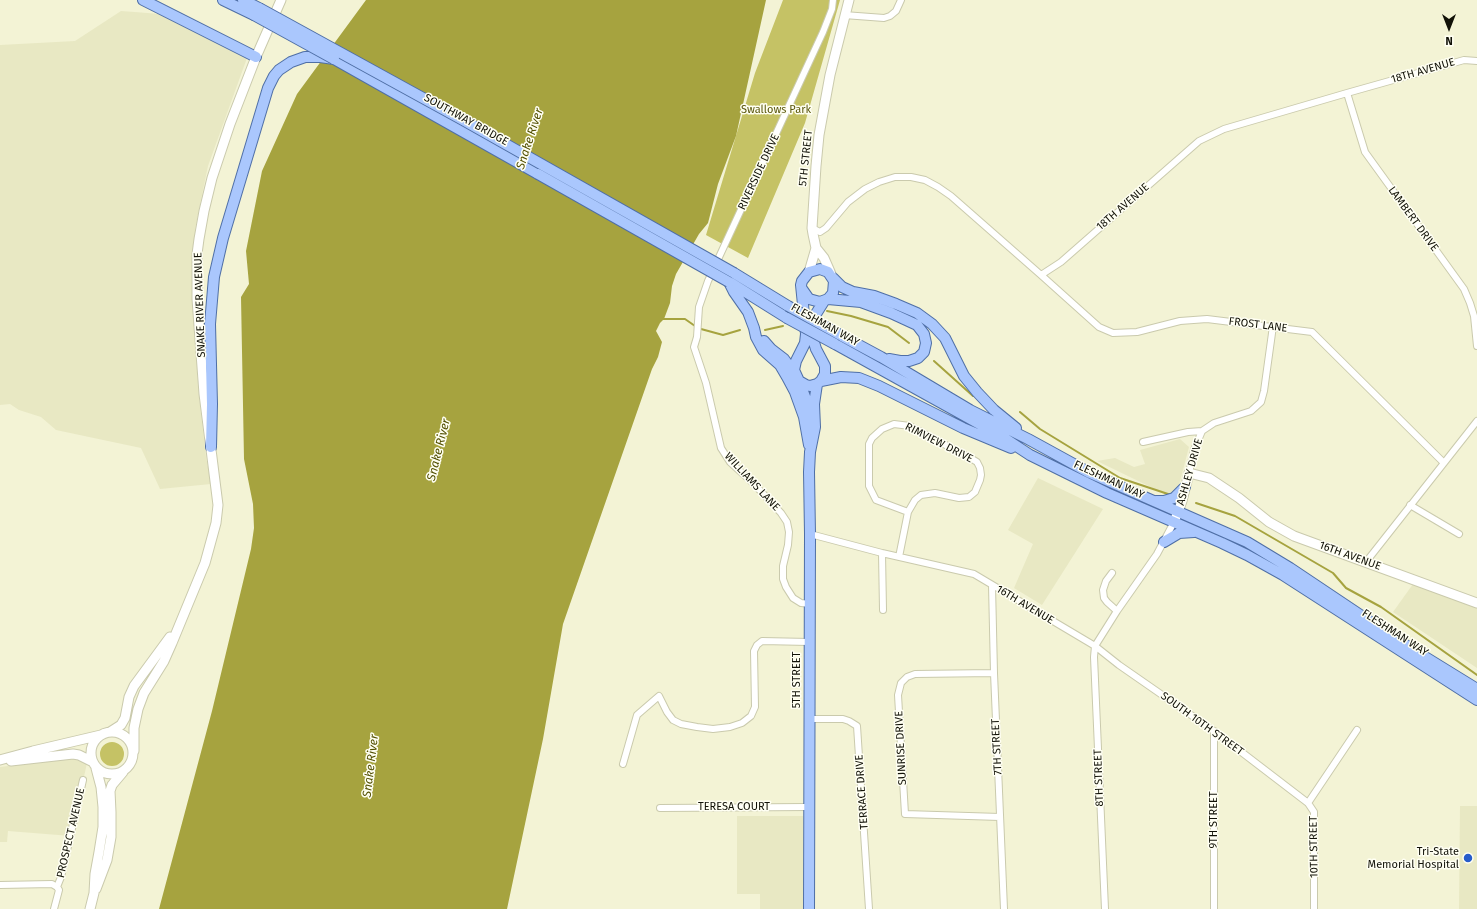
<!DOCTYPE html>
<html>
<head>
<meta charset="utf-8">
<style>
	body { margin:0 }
	#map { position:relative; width:1477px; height:909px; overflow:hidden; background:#f3f3d5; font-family:"Fira Sans",sans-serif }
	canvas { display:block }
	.north { position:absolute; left:1429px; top:8px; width:40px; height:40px; -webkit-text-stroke:3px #fffff3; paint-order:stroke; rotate:180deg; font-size:11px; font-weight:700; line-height:16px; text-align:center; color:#111107 }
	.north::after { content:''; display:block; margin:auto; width:14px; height:18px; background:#111107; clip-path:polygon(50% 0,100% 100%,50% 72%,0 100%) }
</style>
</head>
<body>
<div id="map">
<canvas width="1477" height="909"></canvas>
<div class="north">N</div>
</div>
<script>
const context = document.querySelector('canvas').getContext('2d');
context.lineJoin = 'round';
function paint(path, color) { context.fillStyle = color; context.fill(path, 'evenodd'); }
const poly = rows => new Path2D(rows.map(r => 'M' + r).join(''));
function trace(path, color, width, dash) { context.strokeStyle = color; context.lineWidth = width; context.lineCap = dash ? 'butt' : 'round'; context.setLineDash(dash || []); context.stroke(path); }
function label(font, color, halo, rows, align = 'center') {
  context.font = font + ' "Fira Sans",sans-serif'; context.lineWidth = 3; context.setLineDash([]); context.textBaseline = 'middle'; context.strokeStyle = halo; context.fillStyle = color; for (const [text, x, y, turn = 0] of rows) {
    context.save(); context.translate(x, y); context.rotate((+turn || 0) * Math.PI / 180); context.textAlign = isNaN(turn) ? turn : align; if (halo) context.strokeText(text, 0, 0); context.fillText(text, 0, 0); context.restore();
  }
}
paint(poly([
	[121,11,161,14,247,58,208,166,195,229,194,279,198,388,206,457,211,484,160,489,141,448,56,430,41,417,19,410,10,404,0,405,0,45,75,41],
	[1180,439,1189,447,1179,485,1175,491,1167,495,1097,461,1115,458,1134,467,1145,464,1140,450],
	[1038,478,1103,509,1042,605,1014,588,1033,544,1008,530],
	[1413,584,1477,608,1477,668,1393,612],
	[73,758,87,763,71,836,8,831,7,842,0,842,0,767],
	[1460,806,1477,806,1477,909,1459,909],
	[737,816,803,816,803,909,760,909,760,894,737,894]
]), '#e8e8c3');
paint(poly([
	[783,0,840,0,805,123,748,258,706,235,755,73],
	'100 754a12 12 0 1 1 24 0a12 12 0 1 1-24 0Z'
]), '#c5c265');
paint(poly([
	[366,0,766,0,736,136,718,184,708,223,699,234,676,274,672,286,670,303,664,319,660,323,656,331,662,342,658,357,652,369,563,624,543,739,507,909,159,909,212,711,251,549,254,528,253,504,244,459,241,297,249,284,246,251,262,171,297,94]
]), '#a6a33f');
trace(poly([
	[827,311,851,316,888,327,909,343],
	[663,319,685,319,695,326],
	[701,329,723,335,740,330],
	[765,330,783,326],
	[934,361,973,396],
	[1020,412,1040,429,1120,478,1168,494],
	[1196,503,1235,516,1333,573,1346,588,1381,607,1477,675]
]), '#a6a33f', 2);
const street = poly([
	[844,15,884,18,890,16,896,11,901,0],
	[1347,93,1365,152,1464,289,1470,303,1474,316,1477,346],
	[812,228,820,232,826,228,848,202,865,189,879,182,895,177,911,177,925,180,938,187,951,196,1041,275,1061,262,1199,141,1224,129,1347,93,1464,60,1477,61],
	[1041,275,1099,327,1113,333,1137,332,1180,321,1207,319,1312,332,1444,463],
	[1143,442,1188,432,1202,431],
	[1189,473,1194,450,1202,431,1214,423,1251,411,1261,402,1264,391,1273,326],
	[1410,505,1459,534],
	[810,534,882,553,974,574,1095,646,1119,665,1214,731,1308,803,1314,812,1314,909],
	[882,553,883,610],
	[899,557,908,512,915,500,921,495,935,493,959,498,969,497,975,492,980,480,981,475,980,468,977,462,972,459,910,426,894,424,882,429,872,438,869,444,869,486,876,500,908,512],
	[1366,562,1477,421],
	[1112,573,1106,581,1103,590,1104,598,1107,602,1117,611],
	[992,585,994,673,1004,909],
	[810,604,801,603,793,598,786,587,783,579,783,566,788,545,789,532,787,522,781,513,753,483,730,462,721,448,706,383,694,347,697,337,699,307,708,281,823,32,832,9,833,0],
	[994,673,915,674,907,677,901,683,898,695,905,814,1000,817],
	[809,719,843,719,849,721,857,726,869,909],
	[1214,731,1214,909],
	[623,764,637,715,659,696,667,712,673,720,681,724,697,727,713,729,730,727,742,723,751,716,755,707,754,651,757,645,762,641,809,642],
	[1308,803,1357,730],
	[660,808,808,807],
	[0,885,52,884,57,887],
	[54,909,59,890,57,887,61,877,83,780],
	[1105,909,1094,657,1095,646,1117,611,1157,554,1174,522]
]);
const secondary = poly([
	[809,272,816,248],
	[831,274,824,258,816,248,813,234,812,228,816,166,819,135,830,75,849,0],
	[1174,522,1182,501,1189,473,1209,478,1239,498,1269,522,1294,536,1477,603],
	'91 753a21 21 0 1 1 42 0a21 21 0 1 1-42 0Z',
	[110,732,121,725,125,718,129,697,134,686,170,637],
	[134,751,134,728,138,709,144,693,164,661,172,643,205,563,216,523,218,505,204,394,197,299,197,254,199,239,204,211,212,178,230,124,256,57,281,0],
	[0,760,33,751,101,735],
	[11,761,73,754,79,755,93,762],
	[96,889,107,860,111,837,111,812,110,791,112,785,123,772],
	[90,909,94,893,95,874,99,852,103,827,103,807,101,787,96,768]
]);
const primary = poly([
	[143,0,256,57],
	[223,0,254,15],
	[243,0,259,8],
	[734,273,788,306],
	[833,278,842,287,853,292,874,296,896,304,917,313,932,324,945,338,964,376,977,392,994,410,1016,428],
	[729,282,734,292,748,312,754,328,756,337,763,350,780,365,787,377,795,392,804,417,809,445],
	[731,283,787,318],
	[802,289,809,299,820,302,828,299,833,293,834,281,828,272,820,269,809,272,802,281,801,285,806,334,805,343,796,361,794,370,799,381,806,385,810,386,817,384,821,381,825,374,825,366,816,349,813,339,814,317,824,301],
	[828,299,861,302,891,313,917,325,924,334,926,343,924,352,918,358,909,361,900,361,889,359],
	[842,336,881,357,970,410,1028,439,1090,473,1247,542,1290,568,1396,639,1477,689],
	[764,341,771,349,784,359,795,374],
	[835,344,1001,436,1030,455,1107,493,1222,543,1247,555,1283,575,1477,700],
	[799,381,809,407,809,417],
	[821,381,841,377,859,378,879,386,963,428,1011,448],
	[211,447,212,404,210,324,214,277,223,238,268,88,274,76,279,70,291,62,305,57,320,57,334,59,538,174],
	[1156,501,1164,501,1174,498,1185,487],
	[1164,542,1179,533,1194,532],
	[809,909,810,534,809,472,810,452,815,427,814,404,817,384]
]);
trace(street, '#cacaad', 8);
trace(secondary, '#cacaad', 11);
trace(primary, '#4f6fa6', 12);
trace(street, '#fff', 6);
trace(secondary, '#fff', 9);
trace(primary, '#aac7fd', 10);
const primaryBridge = poly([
	[259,8,463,120,734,273],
	[254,15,334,59],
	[538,174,729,282],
	[788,306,842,336],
	[787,318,835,344]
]);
trace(primaryBridge, '#4f6fa6', 12, []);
trace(primaryBridge, '#aac7fd', 10);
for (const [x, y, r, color] of [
	[1468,858,5,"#265cca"]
]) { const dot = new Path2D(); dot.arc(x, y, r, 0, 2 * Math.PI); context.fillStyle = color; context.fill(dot); trace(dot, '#fffff3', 1.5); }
label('11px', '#111107', '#fffff3', [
	["18TH AVENUE",1423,71,-16],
	["SOUTHWAY BRIDGE",466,120,29],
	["5TH STREET",806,158,-84],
	["RIVERSIDE DRIVE",759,172,-65],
	["18TH AVENUE",1123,207,-41],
	["LAMBERT DRIVE",1413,219,54],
	["SNAKE RIVER AVENUE",200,305,-92],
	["FLESHMAN WAY",825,325,29],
	["FROST LANE",1258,325,7],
	["RIMVIEW DRIVE",939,443,27],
	["ASHLEY DRIVE",1190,472,-74],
	["FLESHMAN WAY",1109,480,25],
	["WILLIAMS LANE",752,482,47],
	["16TH AVENUE",1350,556,20],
	["16TH AVENUE",1025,605,31],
	["FLESHMAN WAY",1395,633,33],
	["5TH STREET",797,680,-90],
	["SOUTH 10TH STREET",1202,724,36],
	["7TH STREET",997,747,-93],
	["SUNRISE DRIVE",901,748,-93],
	["8TH STREET",1099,778,-92],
	["TERRACE DRIVE",862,792,-94],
	["TERESA COURT",734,807],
	["9TH STREET",1214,820,-90],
	["PROSPECT AVENUE",71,833,-77],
	["10TH STREET",1314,847,-91]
]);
label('11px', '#5b580d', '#fffff3', [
	["Swallows Park",776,110]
]);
label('11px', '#111107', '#fffff3', [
	["Tri-State",1459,852],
	["Memorial Hospital",1459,865]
], 'right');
label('italic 12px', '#524f00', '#fffff3', [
	["Snake River",530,139,-72],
	["Snake River",439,450,-76],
	["Snake River",371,766,-83]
]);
</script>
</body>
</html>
